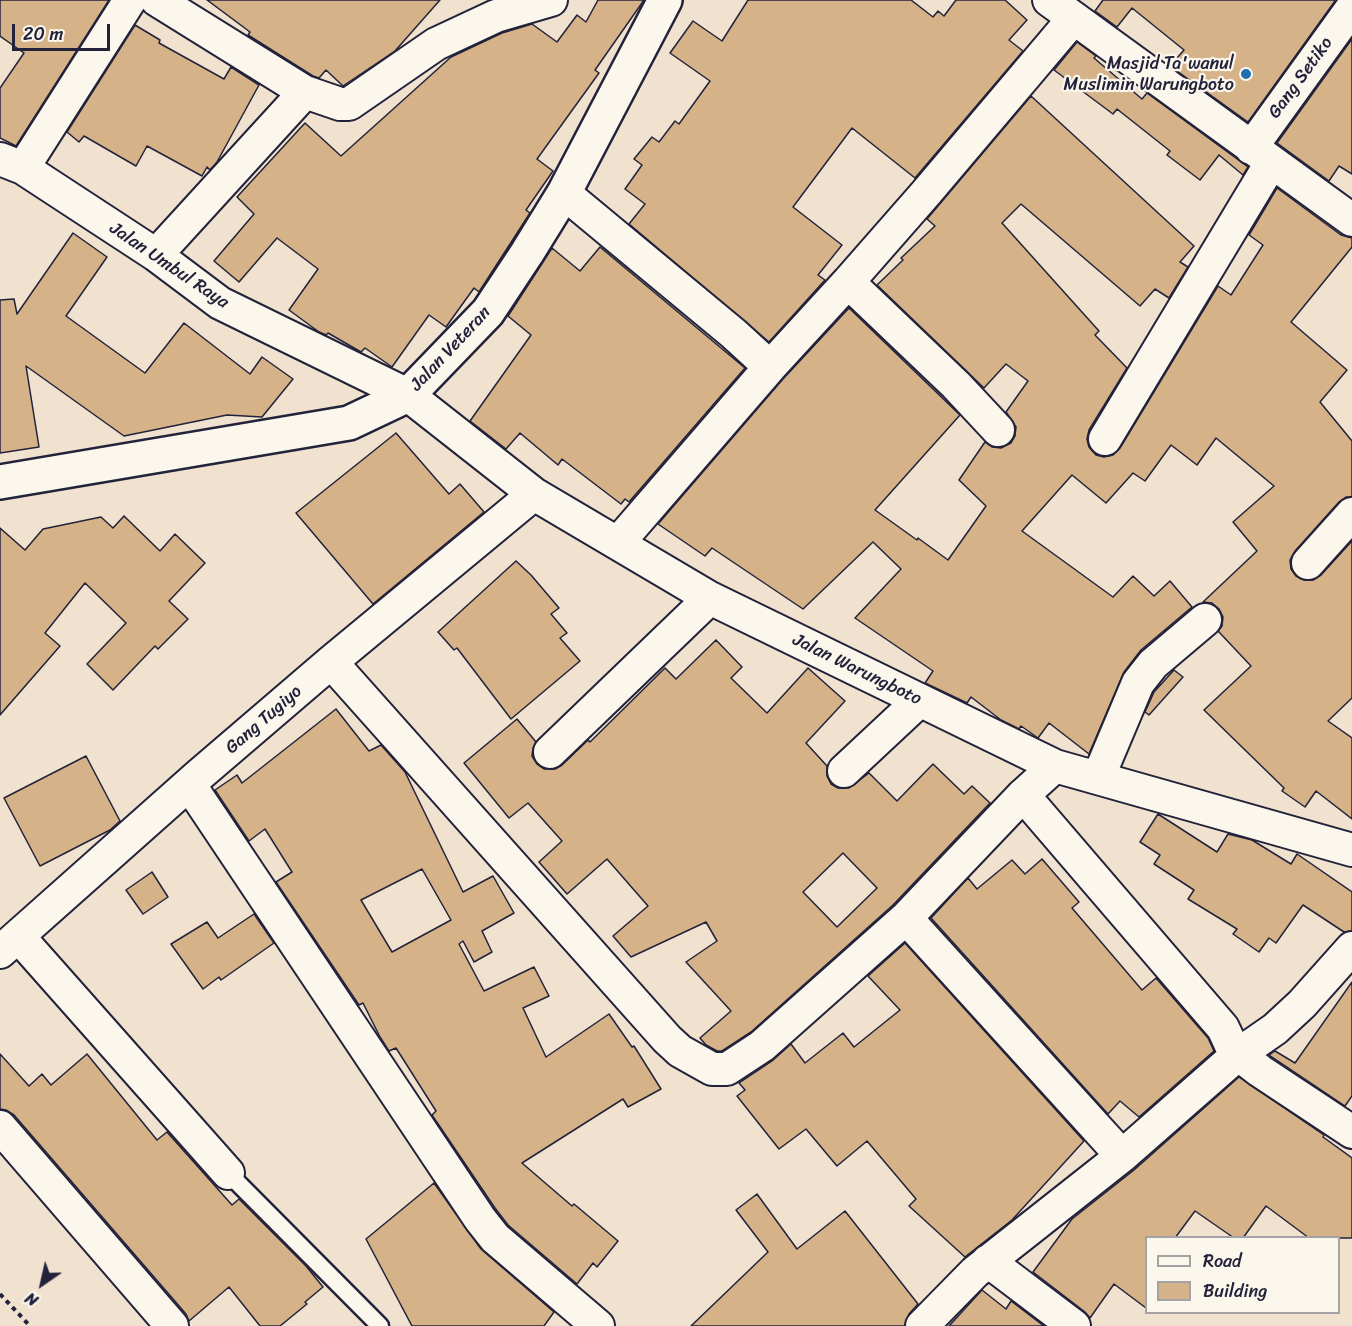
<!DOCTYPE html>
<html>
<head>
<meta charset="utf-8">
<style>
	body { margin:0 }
	#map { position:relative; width:1352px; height:1326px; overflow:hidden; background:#f0e2ce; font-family:Sriracha,sans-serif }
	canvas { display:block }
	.legend { position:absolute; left:1145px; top:1236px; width:195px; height:78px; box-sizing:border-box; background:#fbf7ec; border:2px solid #a4a2a5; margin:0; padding:8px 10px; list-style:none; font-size:18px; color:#22223b }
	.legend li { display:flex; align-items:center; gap:12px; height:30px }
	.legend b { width:30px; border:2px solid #a4a2a5 }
	.north { position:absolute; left:12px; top:1254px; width:60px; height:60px; -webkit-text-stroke:4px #fbf7ec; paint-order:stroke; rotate:214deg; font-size:16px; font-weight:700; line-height:24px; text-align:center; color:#22223b }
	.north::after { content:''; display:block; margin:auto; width:21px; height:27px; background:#22223b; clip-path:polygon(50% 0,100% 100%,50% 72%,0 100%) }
	.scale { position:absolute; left:12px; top:24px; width:98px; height:27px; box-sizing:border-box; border:3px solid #22223b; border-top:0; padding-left:8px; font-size:18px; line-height:21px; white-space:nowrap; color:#22223b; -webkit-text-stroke:4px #fbf7ec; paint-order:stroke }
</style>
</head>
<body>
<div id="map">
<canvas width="1352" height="1326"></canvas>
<ul class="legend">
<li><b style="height:8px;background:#fbf7ec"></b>Road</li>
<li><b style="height:16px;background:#d5b287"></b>Building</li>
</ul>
<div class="north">N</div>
<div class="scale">20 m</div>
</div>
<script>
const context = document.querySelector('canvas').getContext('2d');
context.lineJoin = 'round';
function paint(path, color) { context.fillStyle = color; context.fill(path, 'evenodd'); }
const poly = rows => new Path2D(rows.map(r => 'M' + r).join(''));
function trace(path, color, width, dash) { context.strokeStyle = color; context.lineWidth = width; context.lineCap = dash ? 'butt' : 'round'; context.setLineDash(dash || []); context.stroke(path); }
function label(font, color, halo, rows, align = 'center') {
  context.font = font + ' Sriracha,sans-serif'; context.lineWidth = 4.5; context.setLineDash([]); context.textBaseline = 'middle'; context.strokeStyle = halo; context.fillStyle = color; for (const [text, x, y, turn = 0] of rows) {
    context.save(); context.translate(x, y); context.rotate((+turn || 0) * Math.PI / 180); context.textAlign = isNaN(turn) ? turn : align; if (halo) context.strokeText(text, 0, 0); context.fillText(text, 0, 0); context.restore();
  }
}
const building = poly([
	[0,0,109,0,16,146,0,138,0,88,24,53,0,36,0,0],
	[207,0,440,0,395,51,343,86,326,70,319,78,313,76,248,35,250,32,207,0],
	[598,0,644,0,595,70,599,73,537,159,553,171,526,210,530,213,479,292,474,288,446,327,429,315,392,367,365,348,361,352,328,333,326,335,319,332,289,310,318,269,277,238,239,282,214,261,254,214,237,197,305,123,341,156,451,57,502,33,532,24,557,42,577,15,586,22,598,0],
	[748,0,911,0,933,17,938,11,944,16,956,0,1005,0,1027,20,1009,40,1023,51,915,178,852,128,793,207,842,245,818,275,825,280,769,342,629,224,645,204,625,189,642,165,634,159,652,137,659,142,675,121,679,124,710,81,670,53,693,21,722,41,748,0],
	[1103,0,1334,0,1335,1,1248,122,1170,66,1184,50,1132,8,1117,27,1095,11,1103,0],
	[135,25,160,40,159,43,224,79,231,67,259,85,217,162,210,170,207,167,202,176,147,146,136,166,84,136,79,142,67,132,135,25],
	[1352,39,1352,174,1339,166,1329,181,1277,143,1352,39],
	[1077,42,1096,56,1094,58,1142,99,1147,93,1248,167,1243,175,1219,155,1200,180,1167,155,1170,151,1117,109,1113,114,1054,70,1077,42],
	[1031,96,1194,246,1180,262,1188,267,1169,298,1155,289,1140,306,1021,204,1002,223,1099,331,1095,335,1127,368,1089,430,1087,439,1089,447,1096,455,1104,457,1113,455,1120,448,1218,286,1231,295,1263,245,1249,235,1277,188,1341,235,1352,238,1352,247,1291,322,1347,370,1320,402,1352,441,1352,497,1346,497,1339,502,1295,551,1290,560,1291,569,1296,576,1304,580,1313,580,1321,575,1352,541,1352,698,1328,721,1352,738,1352,819,1316,791,1305,807,1282,791,1284,788,1204,710,1251,666,1218,631,1222,626,1223,617,1219,609,1212,603,1203,602,1257,551,1233,522,1274,486,1216,438,1197,465,1171,445,1145,481,1133,473,1106,503,1072,475,1022,531,1113,597,1133,576,1154,596,1170,581,1192,607,1141,650,1124,672,1089,754,1049,723,1038,738,1021,726,1019,729,1001,720,971,697,967,703,925,683,933,671,855,618,901,569,873,542,803,609,712,548,705,556,658,524,783,379,849,308,960,415,875,510,917,540,918,538,948,560,986,506,959,480,985,442,992,447,1001,448,1011,443,1015,436,1016,427,1006,412,1028,381,1006,364,984,388,877,285,903,260,901,258,935,226,927,219,1031,96],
	[73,233,107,257,66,316,145,373,184,323,250,374,262,357,293,379,262,417,227,415,124,436,26,366,39,447,0,453,0,300,14,299,17,314,73,233],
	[600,247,745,368,629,502,625,499,621,504,562,459,558,465,520,433,506,449,470,421,531,335,508,316,552,248,580,271,600,247],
	[396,433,449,494,460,484,484,512,373,604,296,513,396,433],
	[124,516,160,551,175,534,205,563,169,601,188,619,158,649,155,646,113,690,87,664,126,623,85,583,45,633,60,646,0,715,0,528,25,550,43,529,101,517,113,528,124,516],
	[516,561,531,575,559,608,551,614,567,633,560,638,580,661,511,719,457,648,454,650,438,632,516,561],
	[716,640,742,667,731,678,767,713,808,668,845,701,806,743,827,766,827,776,831,784,838,788,849,788,869,773,897,801,933,764,964,794,972,786,990,803,893,905,751,1032,722,1051,717,1051,706,1045,700,1038,731,1011,686,962,717,941,706,922,631,957,613,936,648,906,607,859,567,894,539,862,562,841,528,803,509,818,464,763,517,719,536,742,533,748,532,756,537,764,544,769,555,769,562,765,588,740,590,742,665,668,676,679,716,640],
	[843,853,877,888,837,927,803,892,843,853],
	[1174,670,1183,677,1149,715,1145,712,1154,692,1174,670],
	[336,709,369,751,381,745,405,772,463,892,493,876,514,913,482,931,492,952,474,962,463,941,459,944,484,991,534,967,549,996,523,1008,546,1057,609,1014,632,1047,634,1046,661,1089,628,1107,623,1099,522,1163,572,1206,574,1204,618,1241,597,1267,593,1263,577,1284,508,1225,495,1208,432,1115,436,1111,396,1048,389,1051,380,1037,363,1003,359,1005,276,882,292,872,265,829,249,841,215,790,237,775,242,783,336,709],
	[422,869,451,920,392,952,361,900,422,869],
	[86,756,120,821,110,830,40,866,4,798,86,756],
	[1158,814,1217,852,1228,834,1252,840,1291,864,1297,854,1352,892,1352,931,1344,932,1303,905,1276,943,1269,938,1259,952,1233,934,1237,929,1188,899,1194,890,1154,864,1160,855,1140,842,1158,814],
	[1042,859,1079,902,1072,908,1142,990,1156,978,1208,1038,1214,1051,1139,1117,1120,1101,1108,1114,931,918,968,878,977,889,1012,860,1025,874,1042,859],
	[152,872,168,897,143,914,126,890,152,872],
	[254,914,274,943,221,980,219,977,203,989,171,944,207,922,218,938,254,914],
	[905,943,1084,1141,1012,1220,965,1257,909,1206,916,1199,867,1141,837,1166,806,1129,779,1149,737,1096,745,1090,739,1083,772,1061,791,1044,805,1063,843,1033,854,1047,900,1010,868,976,905,943],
	[1352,982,1352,1096,1345,1106,1269,1055,1275,1051,1295,1063,1352,982],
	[0,1054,29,1086,42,1074,51,1085,87,1054,157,1140,167,1132,232,1205,239,1199,306,1266,323,1287,305,1302,307,1304,280,1326,260,1326,229,1287,189,1321,186,1314,14,1115,6,1110,0,1109,0,1054],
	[1239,1077,1324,1135,1323,1137,1352,1158,1352,1238,1309,1238,1266,1206,1243,1238,1234,1238,1195,1211,1175,1238,1146,1238,1146,1308,1114,1284,1090,1318,1085,1312,1033,1272,1072,1219,1134,1170,1239,1077],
	[434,1183,481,1249,554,1312,544,1326,412,1326,366,1239,434,1183],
	[757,1194,797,1249,845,1211,918,1304,909,1314,905,1326,691,1326,768,1252,736,1210,757,1194],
	[982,1290,1006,1309,1011,1301,1044,1326,949,1326,982,1290]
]);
paint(building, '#d5b287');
trace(building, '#22223b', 1.5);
const lane = poly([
	[228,1173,380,1326]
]);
const street = poly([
	[157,0,305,92,340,104,349,104,436,44,496,16,551,0],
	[1049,0,1352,220],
	[1251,148,1352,8],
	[0,159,23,168,156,255,220,303,408,395,534,494,710,598,1055,766,1352,850],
	[23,168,130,0],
	[564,193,734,334,770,367,848,282,926,193,1074,18],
	[156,255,305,92],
	[848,282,956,385,998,430],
	[1105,439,1271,163],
	[618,543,770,367],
	[1308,563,1352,514],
	[331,662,667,1039,680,1051,712,1069,727,1069,762,1046,906,918,1023,795,1055,766],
	[550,752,710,598],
	[844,771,920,700],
	[1098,778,1138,683,1153,664,1205,620],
	[189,784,480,1219,495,1238,598,1326],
	[1023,795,1223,1028,1236,1056],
	[906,918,1122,1156],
	[18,936,228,1173],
	[0,952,198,776,331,662,534,494],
	[1238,1054,1260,1071,1352,1132],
	[0,1127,172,1326],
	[988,1261,1074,1326],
	[922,1326,975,1272,1122,1156,1236,1056,1275,1029,1302,1004,1352,948]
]);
const secondary = poly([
	[0,482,349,423,408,395,488,312,527,253,564,193,665,0]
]);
trace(lane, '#22223b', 21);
trace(street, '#22223b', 36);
trace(secondary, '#22223b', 38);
trace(poly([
	[0,1294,30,1326]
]), '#22223b', 4, [4.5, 4.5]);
trace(lane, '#fbf7ec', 16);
trace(street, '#fbf7ec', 32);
trace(secondary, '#fbf7ec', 33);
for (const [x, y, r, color] of [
	[1246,74,6,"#1f6fb2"]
]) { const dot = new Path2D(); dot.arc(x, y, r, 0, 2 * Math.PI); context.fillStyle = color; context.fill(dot); trace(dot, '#fbf7ec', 2); }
label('18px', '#22223b', '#fbf7ec', [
	["Masjid Ta'wanul",1234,64],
	["Muslimin Warungboto",1234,85]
], 'right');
label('18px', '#22223b', '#fbf7ec', [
	["Gang Setiko",1301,78,-54],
	["Jalan Umbul Raya",169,266,34],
	["Jalan Veteran",451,349,-47],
	["Jalan Warungboto",857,670,26],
	["Gang Tugiyo",264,720,-41]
]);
</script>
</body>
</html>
